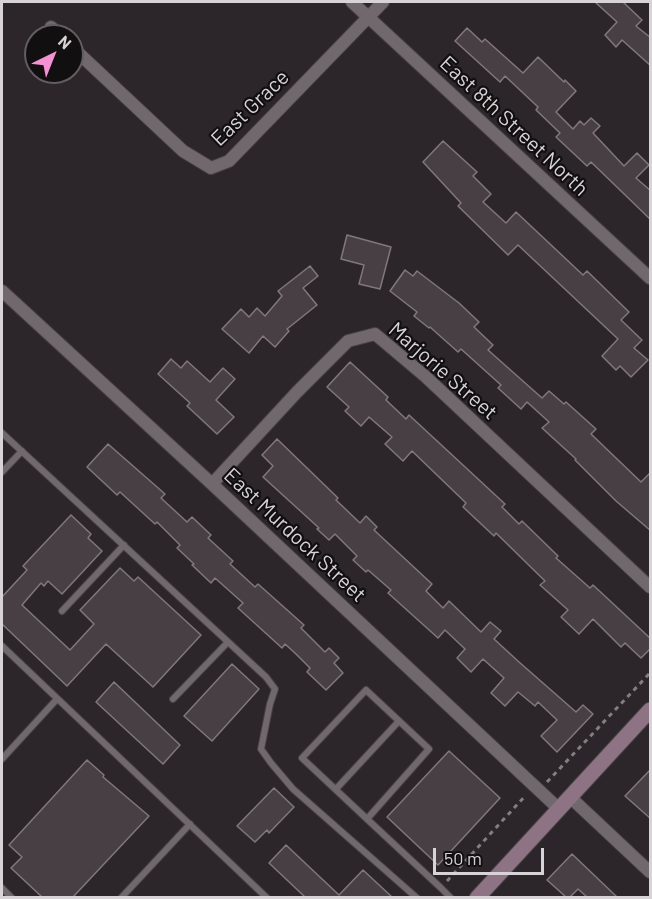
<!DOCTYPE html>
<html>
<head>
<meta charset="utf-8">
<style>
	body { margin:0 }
	#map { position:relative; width:652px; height:899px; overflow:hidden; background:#2c2529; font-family:Barlow,sans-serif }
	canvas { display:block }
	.frame { position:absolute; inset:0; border:3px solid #d8d3d6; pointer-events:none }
	.north { position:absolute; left:24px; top:24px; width:60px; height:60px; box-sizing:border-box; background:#120f11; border:2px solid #615d60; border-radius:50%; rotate:43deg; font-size:16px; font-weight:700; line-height:24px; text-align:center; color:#d8d3d6 }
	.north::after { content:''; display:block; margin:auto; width:21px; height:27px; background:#f491d3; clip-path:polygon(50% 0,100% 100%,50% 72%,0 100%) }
	.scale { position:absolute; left:433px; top:848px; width:111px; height:27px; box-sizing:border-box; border:3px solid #d8d3d6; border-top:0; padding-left:8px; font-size:18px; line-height:21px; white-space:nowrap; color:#d8d3d6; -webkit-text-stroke:4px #120f11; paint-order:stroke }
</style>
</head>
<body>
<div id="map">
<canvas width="652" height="899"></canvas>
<div class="frame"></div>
<div class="north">N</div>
<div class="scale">50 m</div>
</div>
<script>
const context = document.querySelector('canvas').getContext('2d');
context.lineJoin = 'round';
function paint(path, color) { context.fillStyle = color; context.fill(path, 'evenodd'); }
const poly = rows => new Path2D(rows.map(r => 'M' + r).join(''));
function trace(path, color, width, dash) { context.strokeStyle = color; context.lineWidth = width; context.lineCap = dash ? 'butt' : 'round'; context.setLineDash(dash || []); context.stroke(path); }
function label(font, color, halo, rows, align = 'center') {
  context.font = font + ' Barlow,sans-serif'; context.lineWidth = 4.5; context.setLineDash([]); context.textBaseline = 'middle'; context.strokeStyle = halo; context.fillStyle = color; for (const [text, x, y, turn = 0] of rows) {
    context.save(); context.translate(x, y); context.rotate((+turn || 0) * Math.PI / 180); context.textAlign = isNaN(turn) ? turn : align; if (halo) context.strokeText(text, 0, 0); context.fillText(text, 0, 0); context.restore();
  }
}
const building = poly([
	[595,2,623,2,642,20,636,26,651,38,651,66,622,40,616,47,605,35,617,22,595,2],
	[467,28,482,42,485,39,523,73,538,57,564,82,565,80,576,91,556,112,573,129,580,121,584,125,591,118,600,126,593,133,624,166,637,153,649,165,636,178,651,191,651,220,591,162,587,166,556,137,560,133,536,110,538,107,505,76,500,82,455,41,467,28],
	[443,141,477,172,473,176,491,194,483,202,506,223,516,212,583,275,587,271,629,312,621,320,642,340,634,348,648,360,631,377,620,366,616,370,602,356,618,339,518,245,508,255,458,206,461,203,423,162,443,141],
	[347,235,391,247,380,289,359,284,364,265,341,259,347,235],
	[310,266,318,276,303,288,317,305,287,329,289,331,275,347,263,336,249,353,222,329,241,309,249,317,257,308,265,316,282,296,278,291,310,266],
	[405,270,413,276,417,271,459,303,479,322,474,327,493,345,488,350,542,398,549,391,564,404,566,402,596,429,591,434,641,482,651,472,651,531,616,501,575,460,576,459,542,428,549,422,527,402,521,409,498,388,501,385,461,349,458,352,430,327,429,328,414,316,417,312,390,291,405,270],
	[171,359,181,368,187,361,210,382,223,368,235,379,216,400,234,417,217,434,187,406,190,403,158,374,171,359],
	[350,362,388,397,386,400,406,419,409,415,505,504,502,507,519,524,522,521,558,556,556,558,590,588,593,585,651,639,651,648,641,658,625,643,621,647,593,619,579,634,561,617,568,610,540,585,545,581,496,533,494,536,463,507,466,503,412,451,403,461,385,444,392,437,369,417,361,426,345,411,349,407,327,387,350,362],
	[277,439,338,498,336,500,360,523,366,516,377,527,374,530,432,584,426,591,443,608,449,601,481,632,490,622,501,631,494,639,519,662,576,712,583,705,593,714,557,752,541,736,557,720,538,702,535,706,518,692,505,706,491,693,504,678,483,659,471,672,457,658,465,649,445,630,438,638,388,593,391,590,368,570,366,572,353,560,357,556,335,534,329,540,317,529,319,528,263,477,273,466,262,455,277,439],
	[108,444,165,494,161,498,187,522,192,517,211,535,208,538,233,561,230,564,255,587,258,584,304,625,301,628,325,652,329,648,339,658,334,663,343,673,326,690,307,672,310,668,296,654,285,644,282,648,238,608,243,603,215,578,211,583,192,565,194,564,177,548,180,545,157,522,155,524,120,492,117,495,87,467,108,444],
	[71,515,91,534,88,538,102,551,62,594,48,581,44,586,41,583,22,605,70,650,94,624,80,610,120,568,134,581,138,577,201,635,153,687,106,644,67,686,2,624,2,597,27,570,23,566,71,515],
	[232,664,259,689,212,741,184,716,232,664],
	[114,682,180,745,163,764,96,702,114,682],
	[449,751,500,798,438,865,387,817,449,751],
	[87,760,104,775,103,777,149,816,73,897,42,897,11,868,22,857,9,845,87,760],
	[651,769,651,819,625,796,651,769],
	[274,788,294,807,269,833,267,830,255,842,237,826,274,788],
	[286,845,339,895,363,870,392,897,305,897,269,863,286,845],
	[572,854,617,897,587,897,578,889,570,897,566,897,547,880,572,854]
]);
paint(building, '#473f44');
trace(building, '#81777d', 1.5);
const service = poly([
	[2,433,266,677,275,689,270,704,261,749,271,763,293,789,417,898],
	[2,472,22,451],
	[62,611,124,545],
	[2,646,267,898],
	[173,699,228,642],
	[2,759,57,699],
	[336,789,399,721],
	[367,819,429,749,366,690,302,758,367,819,441,888,451,898],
	[2,888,12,898],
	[121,898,190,824]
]);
const minor = poly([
	[352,2,650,278],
	[51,27,61,36],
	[72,47,183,151,211,168,229,161,383,2],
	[2,291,212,484,559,809],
	[212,484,297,392,348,341,375,334,426,377,650,587],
	[570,797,650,872]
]);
const secondary = poly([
	[477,898,650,710]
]);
trace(service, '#474145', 8);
trace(minor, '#474145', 14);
trace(secondary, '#474145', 17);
trace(poly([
	[547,782,650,673],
	[447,881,526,795]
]), '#847e81', 3, [4.5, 4.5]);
trace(service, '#71686d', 6);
trace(minor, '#71686d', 12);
trace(secondary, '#8d7384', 15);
label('21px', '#d8d3d6', '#120f11', [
	["East Grace",250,108,-44],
	["East 8th Street North",514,126,43],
	["Marjorie Street",443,371,41],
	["East Murdock Street",295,535,43]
]);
</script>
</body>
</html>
